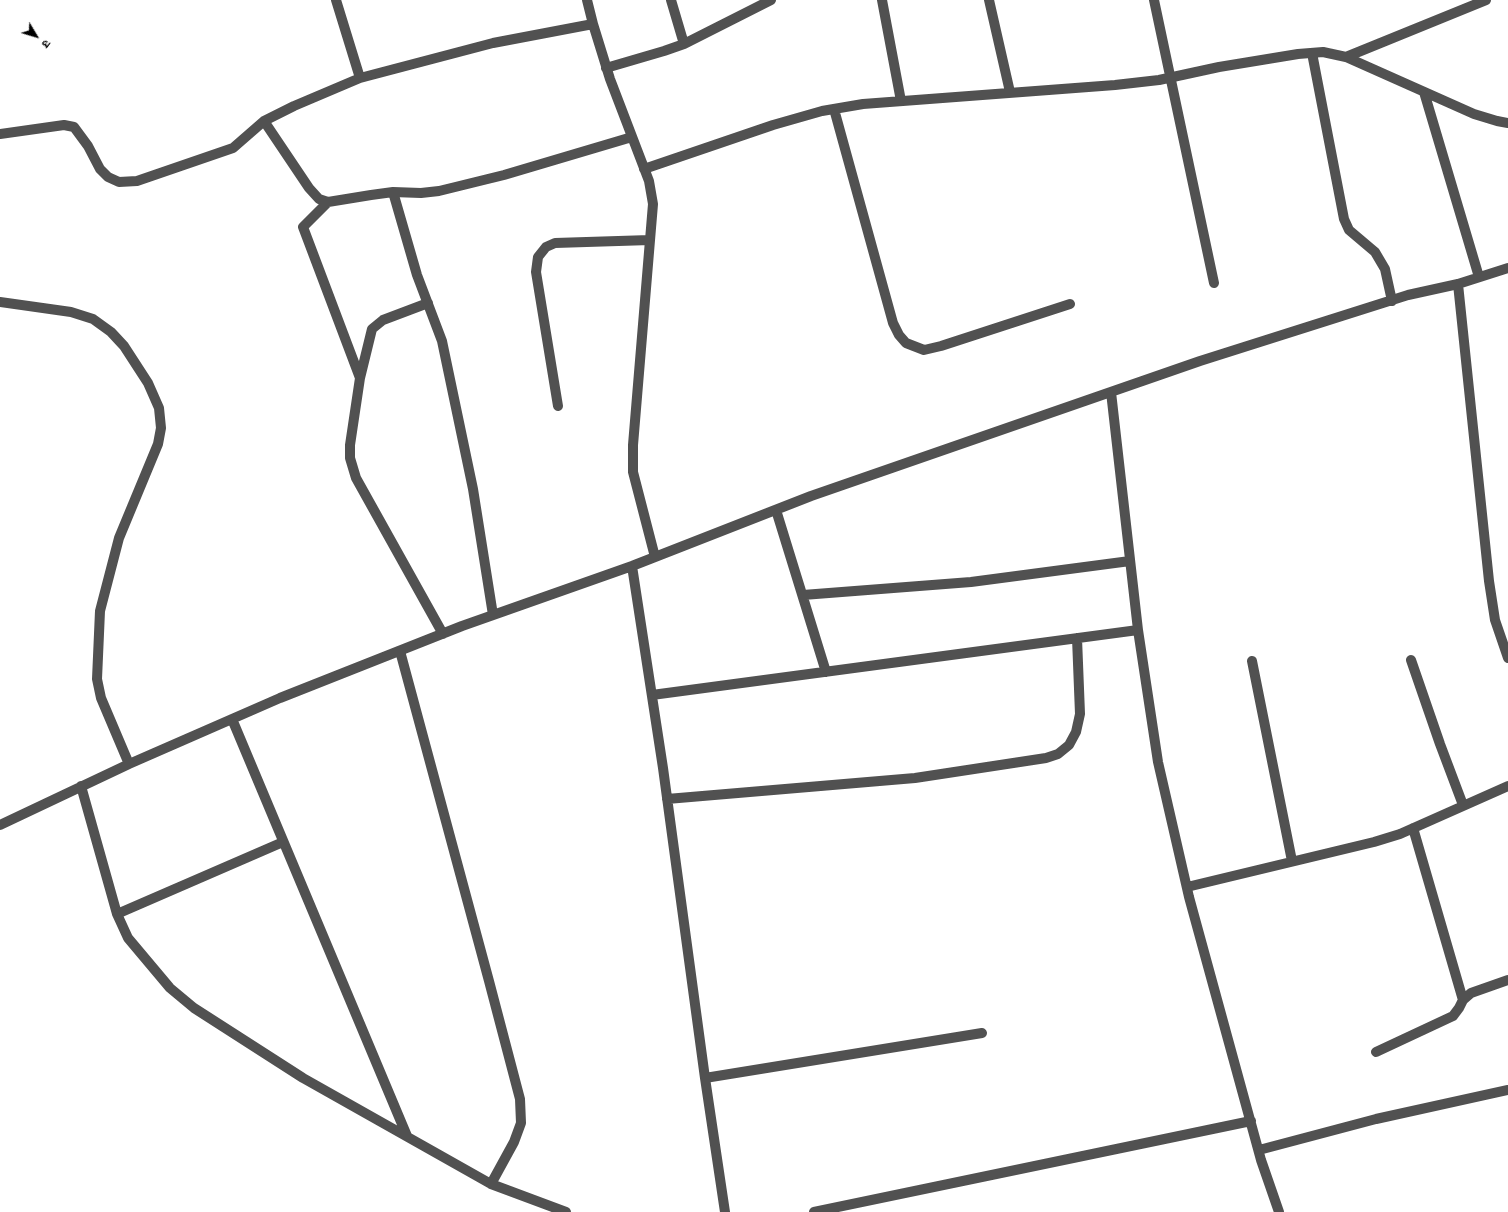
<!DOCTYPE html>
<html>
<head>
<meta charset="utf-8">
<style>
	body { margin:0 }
	#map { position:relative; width:1508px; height:1212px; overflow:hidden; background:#fff; font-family:Roboto,"Noto Sans Devanagari",sans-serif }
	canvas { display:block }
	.north { position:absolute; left:16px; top:16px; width:40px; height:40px; -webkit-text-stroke:3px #fff; paint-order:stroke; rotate:128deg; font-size:11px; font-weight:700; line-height:16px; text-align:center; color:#000 }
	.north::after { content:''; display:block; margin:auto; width:14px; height:18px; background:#000; clip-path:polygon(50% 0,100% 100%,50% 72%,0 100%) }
</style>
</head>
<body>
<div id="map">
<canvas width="1508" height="1212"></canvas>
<div class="north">उ</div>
</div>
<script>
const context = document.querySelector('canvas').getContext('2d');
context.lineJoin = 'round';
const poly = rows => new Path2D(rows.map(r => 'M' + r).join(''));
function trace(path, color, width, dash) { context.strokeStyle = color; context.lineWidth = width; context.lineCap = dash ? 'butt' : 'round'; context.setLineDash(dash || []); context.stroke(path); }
trace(poly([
	[336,0,360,78],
	[587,0,593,24,610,79,649,181,653,204,633,445,633,472,655,557],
	[671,0,684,44],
	[882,0,901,101],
	[989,0,1010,92],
	[1154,0,1214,283],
	[1312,53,1344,219,1349,230,1375,252,1385,269,1392,301],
	[1346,57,1486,0],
	[606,68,664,51,684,44,771,0],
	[1424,92,1479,277],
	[834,109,893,323,899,335,906,343,924,350,941,346,1070,304],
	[264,121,309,188,319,199,328,202,371,195,393,192,421,193,439,191,504,175,632,137],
	[0,134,64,125,74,127,88,146,100,169,108,177,119,182,137,181,233,148,264,121,294,106,360,78,493,43,593,24],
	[644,169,773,125,822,111,863,104,1115,85,1159,80,1219,67,1298,54,1323,52,1346,57,1474,114,1497,121,1508,123],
	[393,192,417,275,442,341,473,489,493,615],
	[328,202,303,227,360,378],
	[1458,284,1489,581,1495,620,1508,658],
	[0,302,71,312,93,319,111,332,124,346,148,383,159,408,161,428,158,444,119,538,100,611,97,679,101,698,129,764],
	[428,303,383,320,372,329,360,378,350,445,350,458,356,478,443,634],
	[1111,392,1138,630,1158,762,1189,897,1261,1160,1279,1212],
	[558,406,536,272,538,257,546,247,555,243,650,240],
	[776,510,826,672],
	[632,566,663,768,705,1078,725,1212],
	[803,595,971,582,1130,561],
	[400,651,489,981,520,1099,521,1123,514,1142,491,1184],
	[1411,660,1440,744,1463,805],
	[1252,661,1292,861],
	[652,695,1138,630],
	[232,719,407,1136],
	[81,786,117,914,128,938,170,988,194,1008,303,1078,491,1184,566,1212],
	[667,799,915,778,1046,758,1058,754,1069,745,1076,732,1080,714,1077,638],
	[0,825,129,764,280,698,462,626,632,566,811,496,1200,361,1408,295,1458,284,1508,268],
	[1413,828,1463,1000],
	[1187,887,1374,842,1400,834,1508,786],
	[117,914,283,842],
	[1376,1052,1453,1016,1459,1008,1463,1000,1471,993,1508,980],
	[705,1078,982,1033],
	[1259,1150,1376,1119,1508,1090],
	[814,1212,1251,1121]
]), '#515151', 10);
</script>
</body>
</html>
